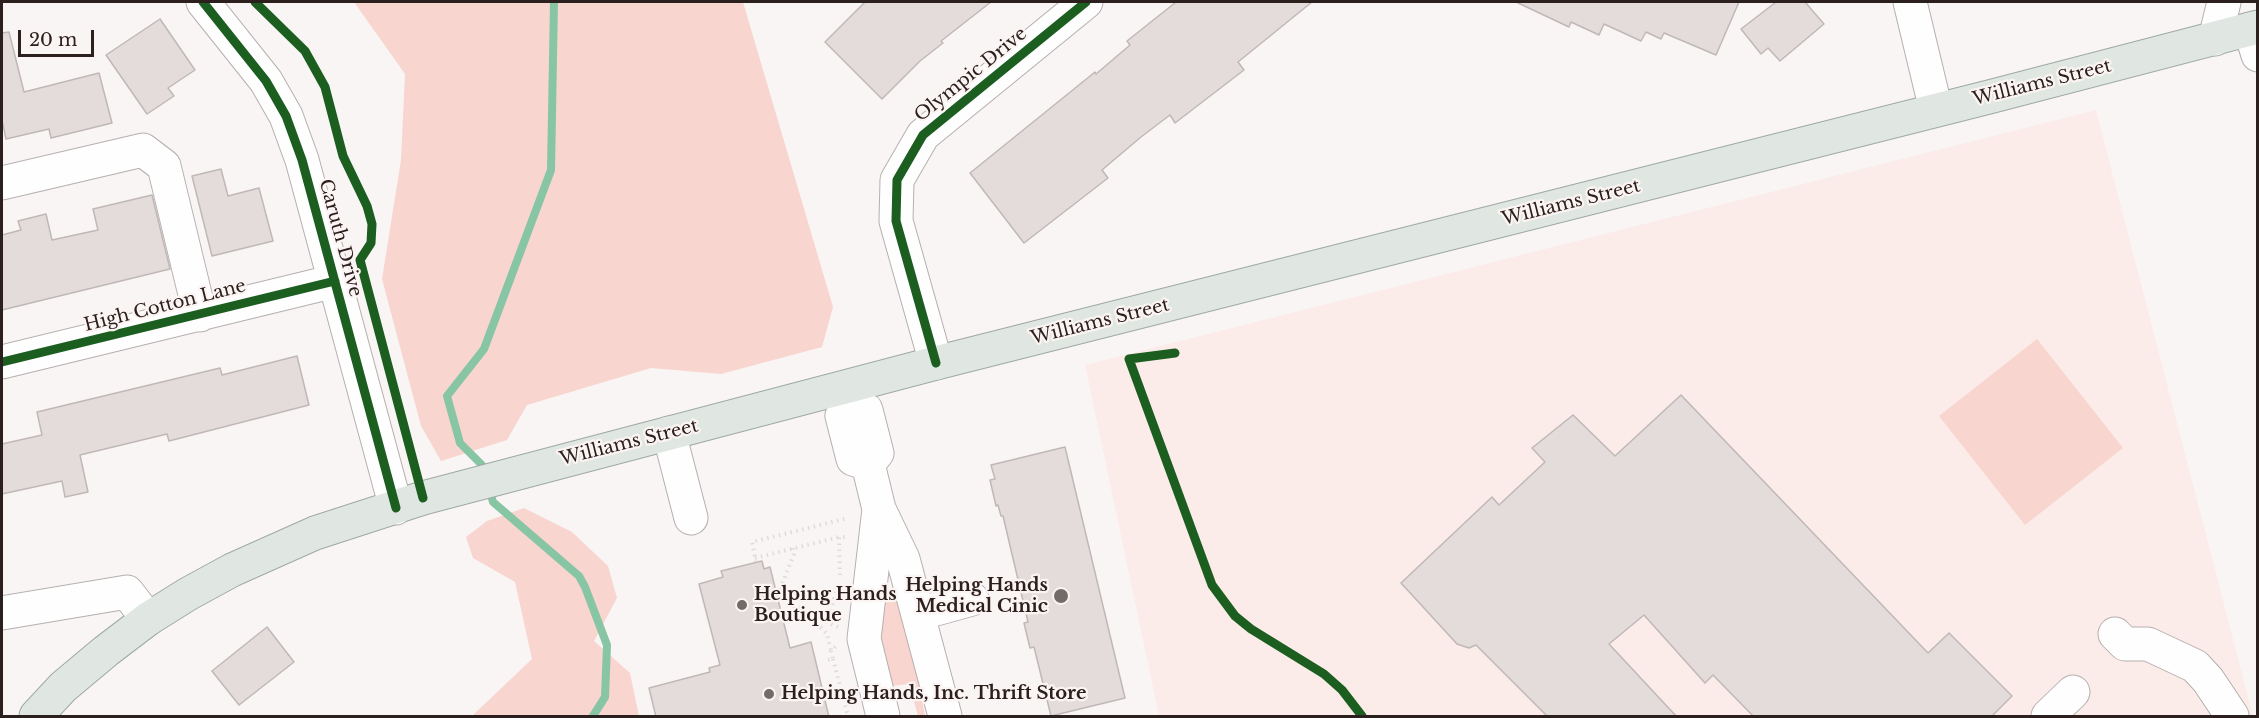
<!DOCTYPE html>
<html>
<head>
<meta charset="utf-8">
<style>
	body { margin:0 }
	#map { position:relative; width:2259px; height:718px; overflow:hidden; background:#f9f5f5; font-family:"Libre Baskerville",serif }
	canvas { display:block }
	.frame { position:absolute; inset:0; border:3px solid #2c201e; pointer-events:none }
	.scale { position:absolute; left:18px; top:30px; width:76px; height:27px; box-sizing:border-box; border:3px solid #2c201e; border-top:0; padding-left:8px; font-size:18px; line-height:21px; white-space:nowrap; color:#2c201e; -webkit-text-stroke:4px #fbf4f3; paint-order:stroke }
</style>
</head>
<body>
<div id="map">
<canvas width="2259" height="718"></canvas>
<div class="frame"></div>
<div class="scale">20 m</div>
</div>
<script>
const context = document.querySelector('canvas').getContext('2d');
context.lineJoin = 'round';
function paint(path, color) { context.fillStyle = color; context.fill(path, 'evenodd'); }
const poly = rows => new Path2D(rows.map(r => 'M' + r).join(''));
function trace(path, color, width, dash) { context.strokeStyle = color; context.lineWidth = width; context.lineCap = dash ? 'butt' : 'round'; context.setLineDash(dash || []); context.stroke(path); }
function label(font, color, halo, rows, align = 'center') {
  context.font = font + ' "Libre Baskerville",serif'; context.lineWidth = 4.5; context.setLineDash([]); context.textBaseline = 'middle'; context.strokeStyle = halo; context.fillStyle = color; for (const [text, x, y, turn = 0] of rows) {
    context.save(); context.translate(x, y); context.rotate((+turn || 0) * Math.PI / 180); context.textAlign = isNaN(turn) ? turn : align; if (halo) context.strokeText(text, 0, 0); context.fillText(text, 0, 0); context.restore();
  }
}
paint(poly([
	[2096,110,2253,716,1159,716,1085,365]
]), '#fcece9');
paint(poly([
	[354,2,743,2,833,307,822,347,721,374,651,368,527,405,507,440,441,461,421,426,382,279,401,160,405,74],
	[2037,339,2123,448,2025,525,1939,416],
	[524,508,572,532,608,566,617,598,594,641,630,673,639,716,472,716,532,659,515,582,473,558,466,537,487,521],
	[893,593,907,623,925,716,918,716,909,684,891,686,877,641,885,598]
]), '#f8d5ce');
trace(poly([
	[484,474,482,465,460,443,447,396,484,349,551,170,554,2],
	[489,488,493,502,579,576,585,587,607,645,605,697,593,716]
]), '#88c5a5', 8);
const building = poly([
	[865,2,991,2,941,41,943,43,920,61,882,99,825,42,865,2],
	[1176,2,1312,2,1238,62,1244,70,1175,123,1170,115,1141,137,1102,170,1108,178,1024,243,970,173,1095,72,1096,74,1130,45,1127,41,1176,2],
	[1516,2,1739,2,1716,55,1664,33,1661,39,1646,32,1641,41,1604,24,1599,35,1571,22,1569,27,1516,2],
	[1776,2,1805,2,1824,24,1780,61,1768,48,1761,54,1741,29,1776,2],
	[160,19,195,70,168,88,174,96,147,114,106,55,160,19],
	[9,32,24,92,99,73,112,123,51,138,49,129,6,139,2,120,2,33,9,32],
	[221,169,228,196,259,188,273,241,212,256,192,176,221,169],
	[152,195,170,269,2,310,2,235,21,230,18,221,46,214,52,240,98,230,93,209,152,195],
	[297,356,309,405,169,441,167,434,80,455,88,492,65,497,62,481,2,494,2,444,42,435,37,412,220,368,222,375,297,356],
	[1681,395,1928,653,1949,633,2012,696,1991,717,1754,717,1713,675,1705,683,1644,615,1609,644,1677,717,1548,717,1476,645,1469,648,1457,644,1401,583,1492,497,1499,505,1545,462,1532,448,1573,415,1615,456,1681,395],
	[1065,447,1125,698,1051,716,1034,647,1030,648,1024,623,1028,622,1003,516,1001,516,998,505,996,506,990,480,995,479,991,465,1065,447],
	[762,561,764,569,770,567,790,648,811,642,829,717,656,717,649,688,710,672,709,668,720,665,699,584,723,577,721,571,762,561],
	[267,627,294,662,239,705,212,671,267,627]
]);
paint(building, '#e4dcdb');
trace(building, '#c0b8b7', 1.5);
const minor = poly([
	[203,2,266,81,286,116,302,160,396,508],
	[1910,2,1936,110],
	[2250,29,2258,55],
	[2215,39,2224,2],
	[2,183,143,150,164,166,200,315],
	[2,362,335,281],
	[936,363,896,221,897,180,923,135,1086,2],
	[852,407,866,410,877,453,868,464,853,459,842,416,852,407],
	[669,433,691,518],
	[868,464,879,509,903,559,945,716],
	[879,509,864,639,883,716],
	[2,613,127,592,148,619],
	[918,614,972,599],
	[2115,634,2125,644,2148,644,2195,666,2208,680,2232,716],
	[2048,716,2073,692]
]);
const major = poly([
	[36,716,63,687,106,651,148,619,188,594,232,570,315,533,423,498,936,363,1989,97,2258,27]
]);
trace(minor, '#b6afae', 35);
trace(major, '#9ea9a2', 35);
trace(poly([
	[793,548,794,554,781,587,784,598,788,605,802,608,827,634,831,650],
	[755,558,839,537],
	[756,562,752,542,848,518],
	[840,575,839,537,846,537],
	[838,627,827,622,839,583],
	[833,659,848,716],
	[828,660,833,659,831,651,836,646]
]), '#dddbdb', 4, [1.5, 4.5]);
trace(minor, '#fefefe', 33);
trace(major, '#e0e7e3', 33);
trace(poly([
	[203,2,266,81,286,116,302,160,396,508],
	[255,2,305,51,325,87,343,156,367,206,372,224,371,243,360,260,423,498],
	[1175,353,1129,359,1212,585,1235,616,1251,629,1324,674,1342,690,1362,716],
	[2,362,335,281],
	[936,363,896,221,897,180,923,135,1086,2]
]), '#1b5e20', 9);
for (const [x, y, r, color] of [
	[1061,596,8,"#746b69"],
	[742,605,6,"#746b69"],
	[769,694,6,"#746b69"]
]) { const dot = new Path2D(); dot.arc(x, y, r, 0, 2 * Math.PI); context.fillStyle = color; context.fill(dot); trace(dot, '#fbf4f3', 2); }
label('18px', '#2c201e', '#fbf4f3', [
	["Olympic Drive",971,75,-39],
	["Williams Street",2042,83,-14],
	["Williams Street",1571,203,-14],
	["Caruth Drive",340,238,75],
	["High Cotton Lane",165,306,-14],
	["Williams Street",1100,322,-14],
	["Williams Street",629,443,-14]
]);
label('bold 18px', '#2c201e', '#fbf4f3', [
	["Helping Hands",1048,586,"right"],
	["Medical Cinic",1048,607,"right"],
	["Helping Hands",754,595],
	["Boutique",754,616],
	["Helping Hands, Inc. Thrift Store",781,694]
], 'left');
</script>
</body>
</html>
